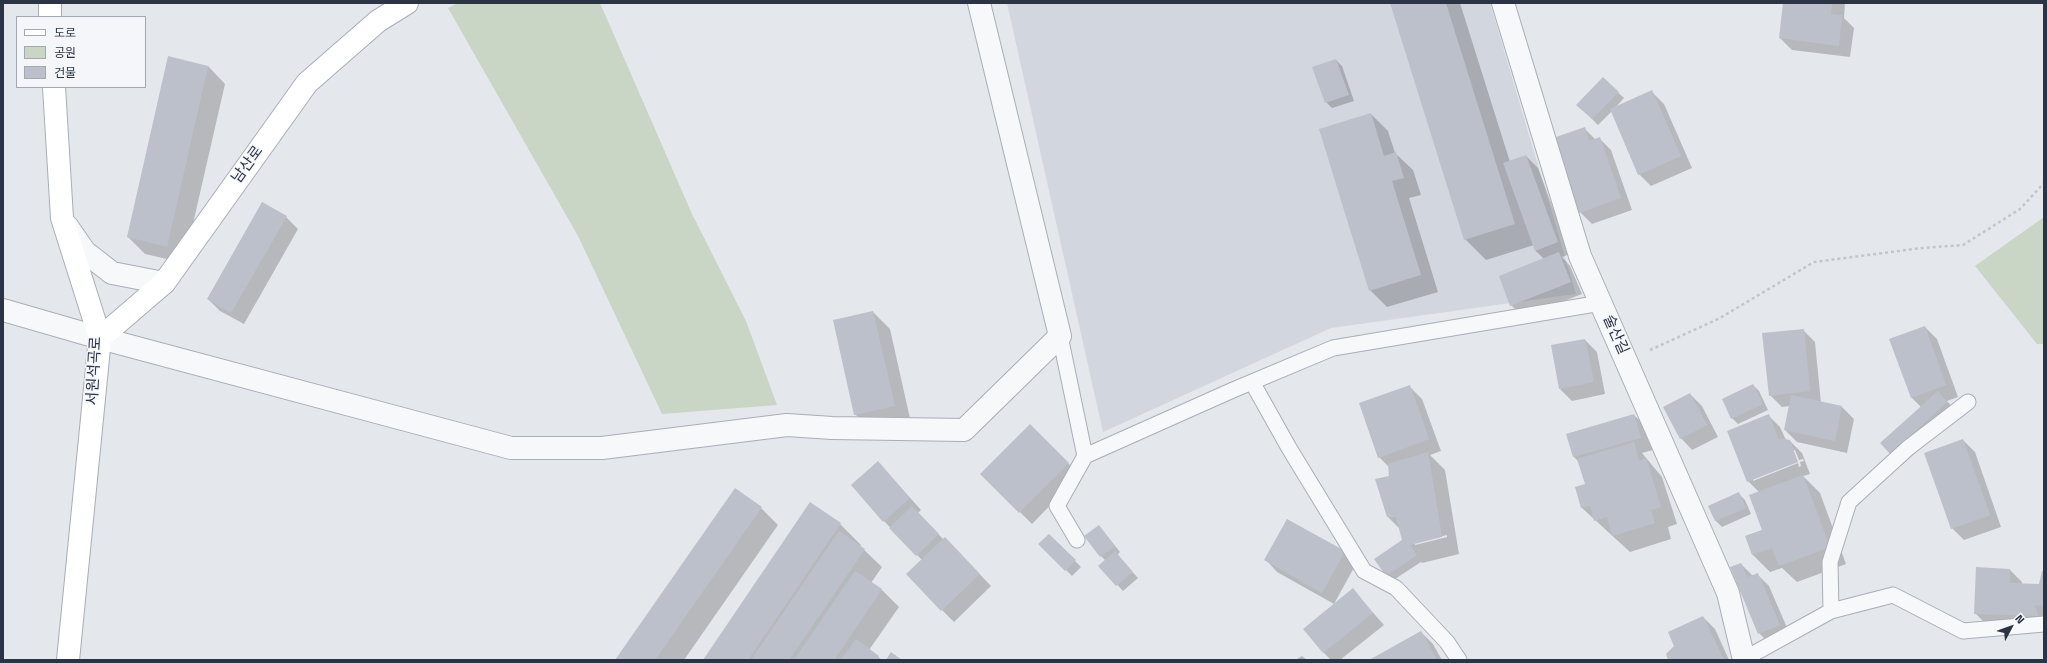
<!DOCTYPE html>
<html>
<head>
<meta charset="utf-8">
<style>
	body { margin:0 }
	#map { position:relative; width:2047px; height:663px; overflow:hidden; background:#e4e7ec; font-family:"Titillium Web","Noto Sans KR",sans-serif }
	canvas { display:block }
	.frame { position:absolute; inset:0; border:4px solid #2b3445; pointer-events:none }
	.legend { position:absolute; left:16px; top:16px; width:130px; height:72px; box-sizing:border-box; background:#f4f6f9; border:1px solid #a4a8b1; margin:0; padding:5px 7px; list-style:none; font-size:12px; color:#2b3445 }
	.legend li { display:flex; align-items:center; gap:8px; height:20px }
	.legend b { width:20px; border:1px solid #a4a8b1 }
	.north { position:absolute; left:1991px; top:607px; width:40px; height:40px; -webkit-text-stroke:3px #f4f6f9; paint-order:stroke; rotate:49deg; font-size:11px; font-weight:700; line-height:16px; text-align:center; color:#2b3445 }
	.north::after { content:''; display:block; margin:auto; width:14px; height:18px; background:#2b3445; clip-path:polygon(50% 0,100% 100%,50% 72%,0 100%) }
</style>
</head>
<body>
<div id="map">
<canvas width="2047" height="663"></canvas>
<div class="frame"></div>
<ul class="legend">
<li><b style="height:5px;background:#fff"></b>도로</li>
<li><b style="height:11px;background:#c9d6c5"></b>공원</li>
<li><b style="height:11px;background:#bbc0ca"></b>건물</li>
</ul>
<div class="north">N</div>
</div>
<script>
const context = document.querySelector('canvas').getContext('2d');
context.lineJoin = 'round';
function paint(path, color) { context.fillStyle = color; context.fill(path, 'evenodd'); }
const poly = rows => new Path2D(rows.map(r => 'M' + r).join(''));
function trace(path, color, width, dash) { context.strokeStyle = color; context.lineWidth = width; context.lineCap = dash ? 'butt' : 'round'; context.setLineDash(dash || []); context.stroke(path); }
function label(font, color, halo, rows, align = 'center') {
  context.font = font + ' "Titillium Web","Noto Sans KR",sans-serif'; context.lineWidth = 3; context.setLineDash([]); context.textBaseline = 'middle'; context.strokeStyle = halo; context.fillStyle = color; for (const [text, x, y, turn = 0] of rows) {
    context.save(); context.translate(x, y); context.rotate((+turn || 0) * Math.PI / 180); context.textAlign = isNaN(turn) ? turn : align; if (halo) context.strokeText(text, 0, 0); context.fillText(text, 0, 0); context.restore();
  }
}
paint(poly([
	[1007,3,1490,3,1576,294,1331,328,1103,432]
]), '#d2d6de');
paint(poly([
	[458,3,600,3,692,214,746,321,777,405,662,414,578,236,448,8],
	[2044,217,2044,344,2037,344,1975,266]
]), '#c9d6c5');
paint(poly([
	[1391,3,1460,3,1510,162,1526,156,1538,168,1570,254,1562,257,1570,266,1582,294,1523,317,1511,305,1544,259,1535,250,1534,245,1486,260,1465,239],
	[1784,3,1845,3,1844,18,1854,28,1850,57,1792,50,1780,38],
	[1336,60,1342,66,1354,101,1332,108,1326,102],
	[208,66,225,84,184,263,145,254,128,237],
	[1603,79,1624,98,1615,108,1652,92,1664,104,1692,168,1651,186,1639,174,1612,111,1598,125,1584,111],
	[1371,114,1388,131,1395,153,1413,170,1421,195,1409,198,1438,292,1387,307,1370,290],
	[1584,128,1596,140,1599,138,1611,150,1632,210,1592,224,1580,212],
	[286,217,298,229,244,324,220,311,208,299],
	[873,312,890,329,911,423,872,431,855,414],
	[1925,327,1937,339,1958,397,1947,401,1958,414,1902,465,1890,453,1921,407,1912,398,1890,339],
	[1803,330,1815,342,1821,403,1842,407,1854,419,1847,453,1797,442,1785,430,1790,406,1782,407,1770,395],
	[1585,340,1597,352,1605,394,1572,401,1560,389],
	[1753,385,1759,391,1768,410,1738,424,1732,418],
	[1410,387,1422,399,1441,451,1430,455,1445,470,1459,554,1422,563,1421,562,1392,581,1386,575,1403,540,1401,530,1388,517,1389,467,1379,457],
	[1447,535,1447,537,1415,545,1415,543],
	[1690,394,1702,406,1718,437,1692,450,1681,438],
	[1634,415,1646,427,1653,450,1642,453,1662,477,1677,524,1668,527,1671,539,1630,552,1582,508,1586,484,1579,462,1574,457,1567,434],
	[1768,415,1780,427,1786,440,1790,441,1802,453,1810,474,1803,476,1820,493,1846,564,1797,582,1782,568,1770,572,1753,555,1746,536,1763,530,1759,492,1748,481],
	[1793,450,1795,450,1799,460,1803,459,1804,461,1800,462,1801,466,1799,467,1798,463,1753,481,1753,479],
	[1030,425,1080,475,1032,524,982,474],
	[1963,440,1975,452,2001,527,1964,540,1952,528],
	[878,462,921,510,918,513,944,540,945,538,991,586,954,622,942,610,922,560,884,521],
	[1739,494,1745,500,1751,514,1722,527,1716,521,1709,506],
	[761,508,778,525,684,660,617,660],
	[840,524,861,545,860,546,882,567,871,583,882,590,899,607,869,650,882,660,704,660],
	[1099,526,1120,552,1117,555,1138,578,1123,591,1100,566,1106,561,1101,556],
	[1049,535,1081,567,1072,576,1040,544],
	[1344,552,1356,564,1334,604,1277,572,1266,560],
	[1741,564,1753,576,1757,574,1769,586,1791,637,1771,645,1759,633],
	[2010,570,2022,582,2022,584,2040,585,2044,572,2044,627,1987,625,1975,613],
	[1353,590,1384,625,1340,660,1331,660,1323,652],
	[1703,617,1715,629,1729,660,1669,660],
	[1421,632,1433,644,1442,660,1371,660],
	[1302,656,1307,660,1295,660]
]), '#0003');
paint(poly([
	[1390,3,1446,3,1515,224,1464,240],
	[1783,3,1832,3,1831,14,1842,15,1839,46,1779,38],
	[168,56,208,66,167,247,127,237],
	[1336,59,1349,95,1325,103,1312,67],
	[1603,77,1619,92,1592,119,1576,105],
	[1652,90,1681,156,1638,175,1610,109],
	[1371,113,1384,156,1396,152,1404,178,1392,181,1421,275,1369,291,1319,129],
	[1585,127,1589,141,1600,137,1621,198,1579,213,1553,138],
	[1526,155,1558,242,1535,251,1503,163],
	[262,202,287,216,231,313,207,299],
	[1559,252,1571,282,1510,306,1499,276],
	[873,311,895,406,854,415,833,320],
	[1925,326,1946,385,1911,398,1889,339],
	[1804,329,1810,391,1769,396,1762,333],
	[1585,339,1594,382,1559,389,1551,345],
	[1753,384,1763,404,1731,419,1722,399],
	[1410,385,1429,439,1378,458,1359,403],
	[1938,391,1947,402,1890,454,1880,443],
	[1690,393,1707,425,1680,439,1663,407],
	[1791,395,1842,406,1835,441,1784,430],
	[1634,414,1641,438,1573,457,1566,434],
	[1769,414,1778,438,1790,440,1798,462,1747,482,1727,431],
	[1030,424,1069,463,1019,513,980,474],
	[1963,439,1990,515,1951,529,1924,453],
	[1634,442,1639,461,1646,458,1661,507,1651,510,1655,523,1612,536,1607,517,1594,521,1590,506,1581,508,1575,487,1585,484,1577,459],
	[1428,452,1442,537,1410,545,1417,555,1386,576,1374,559,1402,540,1396,517,1387,517,1375,479,1389,476,1388,464],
	[878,461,910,498,883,522,851,485],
	[1803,475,1830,547,1779,566,1772,548,1752,555,1745,536,1762,530,1749,495],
	[735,488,762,507,655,660,615,660],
	[1739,492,1746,508,1715,521,1708,506],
	[810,502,841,523,748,660,703,660],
	[912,506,939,534,916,556,889,528],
	[1287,519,1345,551,1322,593,1264,560],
	[1099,525,1115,546,1100,557,1084,536],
	[839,531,865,549,789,660,751,660],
	[1049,534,1076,560,1065,571,1038,544],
	[945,537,980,574,941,611,906,574],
	[1115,551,1133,572,1116,586,1098,566],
	[1741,563,1747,577,1758,573,1780,625,1758,634,1730,567],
	[1976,567,2010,569,2010,583,2039,584,2042,571,2044,571,2044,606,2035,605,2038,616,1974,614],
	[855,571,882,589,834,660,794,660],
	[1353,588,1373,613,1323,653,1303,629],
	[1703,616,1724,660,1668,660,1666,654,1674,646,1668,632],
	[1421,631,1436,658,1434,660,1369,660],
	[856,639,879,656,877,660,841,660],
	[891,652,902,660,886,660]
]), '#bbc0ca');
const lane = poly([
	[1060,336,1085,456,1057,506,1077,540],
	[1252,382,1289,448,1364,571,1396,588,1447,642,1459,660],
	[1085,456,1233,390,1333,348,1601,303],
	[1831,611,1830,562,1849,502,1908,448,1968,402],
	[1744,659,1831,611,1893,595,1963,631,2044,624]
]);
const street = poly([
	[1503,3,1580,256,1728,593,1744,660],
	[67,226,85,252,112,273,164,283],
	[3,310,100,338,511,448,602,448,787,425,832,428,964,430,1060,336,979,3]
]);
const secondary = poly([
	[50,3,50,17],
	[54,87,62,218,100,338,68,660],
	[100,338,164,283,307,83,378,21,407,3]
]);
trace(lane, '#a9aeb7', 17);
trace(street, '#a9aeb7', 24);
trace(secondary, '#a9aeb7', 24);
trace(poly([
	[1650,350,1720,318,1814,262,1922,248,1963,245,2020,209,2044,183]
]), '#c2c5cb', 2.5, [3, 3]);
trace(lane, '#f7f8fa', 15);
trace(street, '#f7f8fa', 22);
trace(secondary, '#fff', 22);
label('15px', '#2b3445', '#f4f6f9', [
	["남산로",248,165,-54],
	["술산길",1615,335,66],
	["서원석곡로",95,371,-87]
]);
</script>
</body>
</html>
